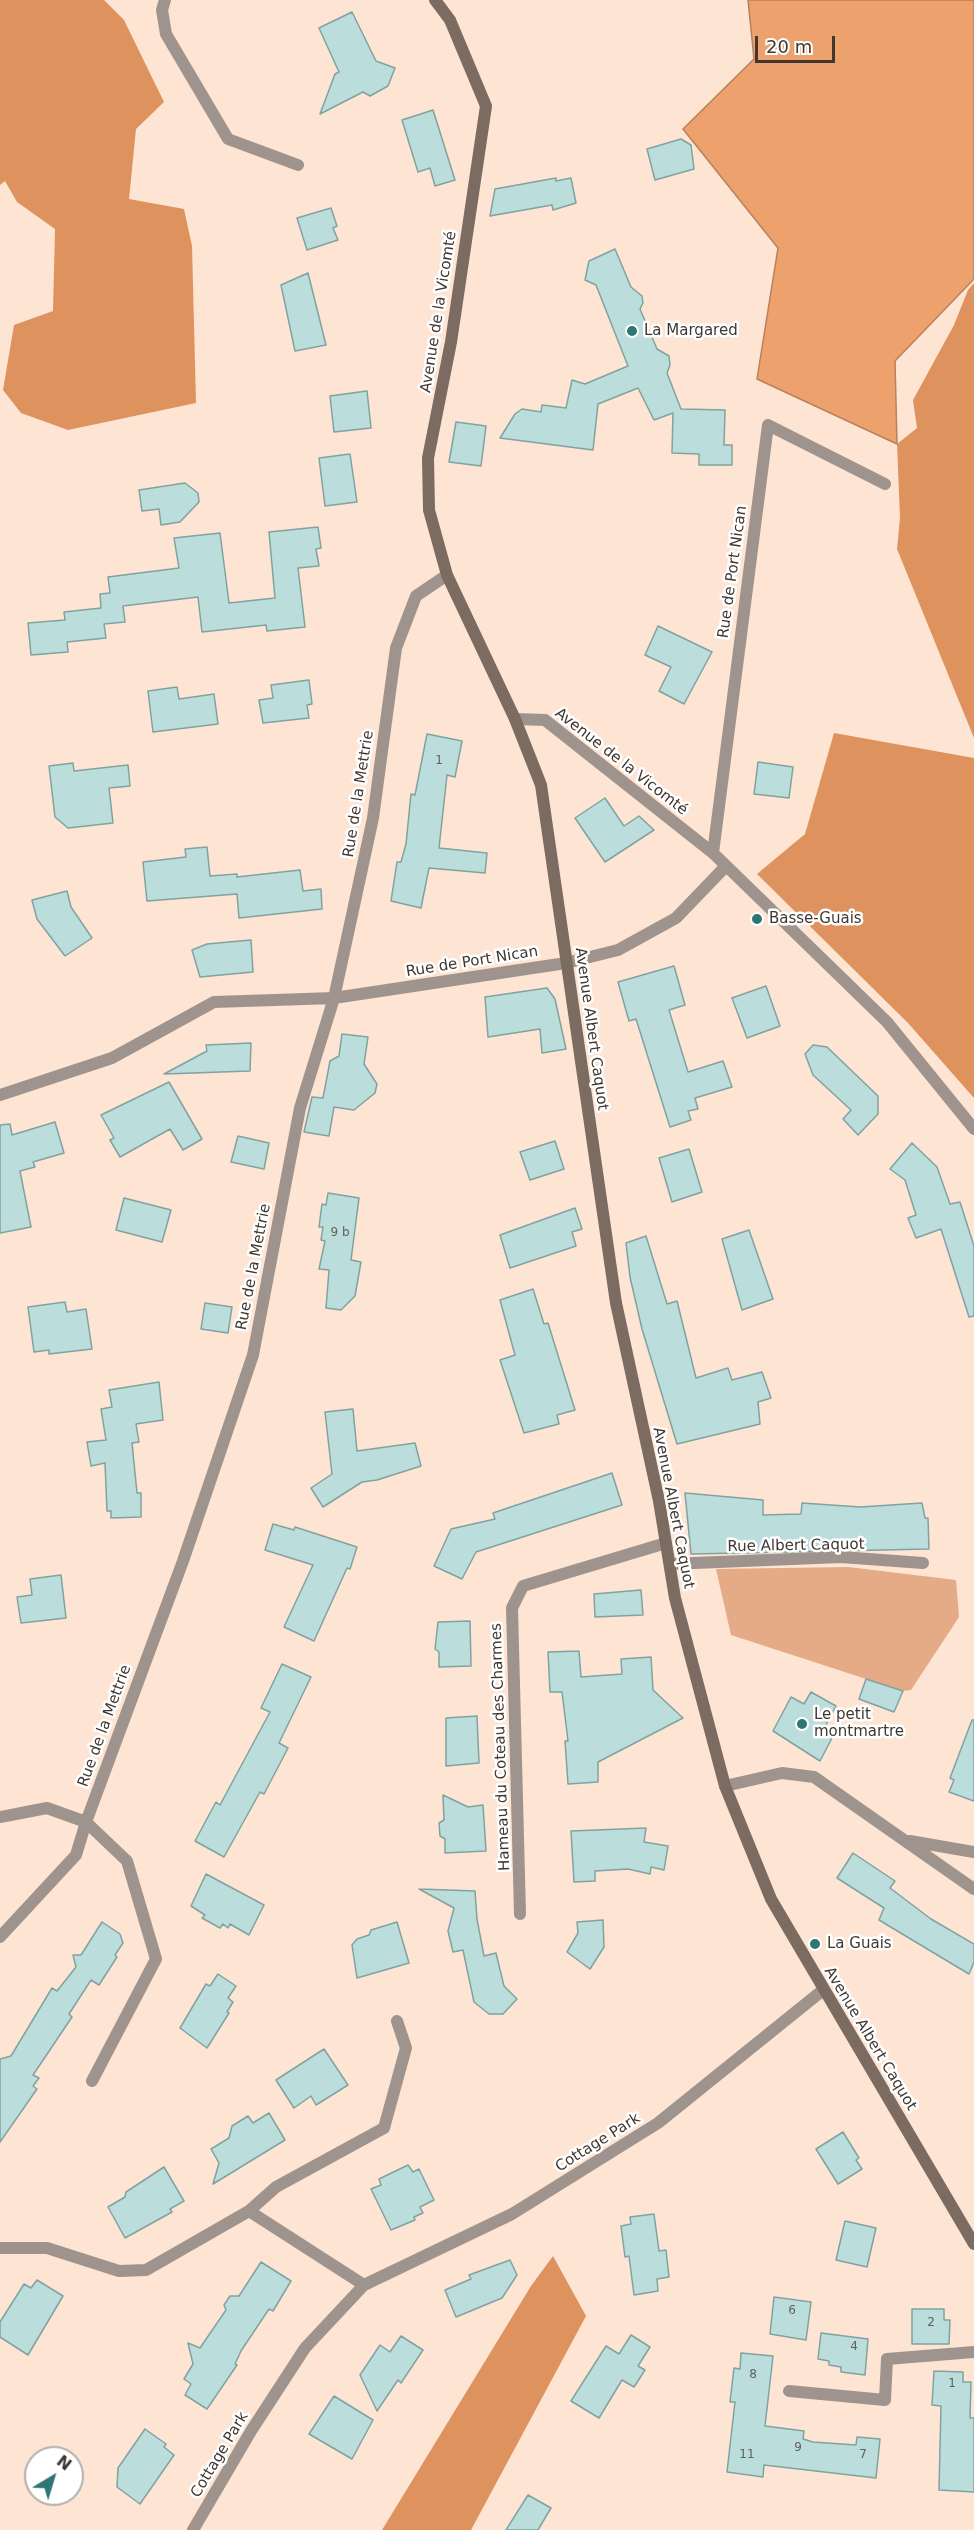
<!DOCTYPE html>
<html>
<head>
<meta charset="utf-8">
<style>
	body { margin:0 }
	#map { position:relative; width:974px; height:2530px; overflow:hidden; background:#fee4d3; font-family:"DejaVu Sans",sans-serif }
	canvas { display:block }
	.north { position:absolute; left:24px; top:2446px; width:60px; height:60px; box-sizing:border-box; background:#fff; border:2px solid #b3afac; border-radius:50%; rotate:38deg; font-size:16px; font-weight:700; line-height:24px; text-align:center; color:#413730 }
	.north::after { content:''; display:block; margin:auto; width:21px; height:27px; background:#2c7674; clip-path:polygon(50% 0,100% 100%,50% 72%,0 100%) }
	.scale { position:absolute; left:755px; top:36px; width:80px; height:27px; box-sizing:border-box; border:3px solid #413730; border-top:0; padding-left:8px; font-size:18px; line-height:21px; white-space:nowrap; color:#413730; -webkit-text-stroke:4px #fff; paint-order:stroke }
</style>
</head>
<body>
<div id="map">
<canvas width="974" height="2530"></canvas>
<div class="north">N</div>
<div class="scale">20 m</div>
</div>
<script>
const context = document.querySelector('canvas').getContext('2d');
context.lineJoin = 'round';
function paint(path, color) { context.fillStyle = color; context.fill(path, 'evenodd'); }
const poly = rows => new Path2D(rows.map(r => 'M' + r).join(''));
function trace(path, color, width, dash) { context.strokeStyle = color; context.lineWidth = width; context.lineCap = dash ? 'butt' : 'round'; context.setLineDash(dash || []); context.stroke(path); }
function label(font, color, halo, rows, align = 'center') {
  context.font = font + ' "DejaVu Sans",sans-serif'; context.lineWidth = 5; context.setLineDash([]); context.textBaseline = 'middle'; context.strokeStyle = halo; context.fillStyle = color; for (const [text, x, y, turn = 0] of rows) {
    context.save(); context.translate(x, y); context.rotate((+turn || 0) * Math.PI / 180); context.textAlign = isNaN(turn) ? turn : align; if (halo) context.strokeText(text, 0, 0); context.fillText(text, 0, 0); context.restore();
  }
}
paint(poly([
	[848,1567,956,1580,959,1617,911,1690,903,1691,731,1635,716,1569]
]), '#e4ab86');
paint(poly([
	[0,0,104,0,124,20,164,102,136,129,129,199,184,209,192,246,196,403,68,430,21,413,3,390,14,325,53,311,55,229,17,202,5,181,0,185],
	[974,283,974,738,897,549,900,518,897,444,917,428,913,400,954,325,968,290],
	[834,733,974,758,974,1098,908,1023,757,874,805,834],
	[553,2256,586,2316,471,2530,382,2530,531,2286]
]), '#de935f');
const water = poly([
	[748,0,974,0,974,279,895,361,897,444,757,379,778,248,683,129,754,59,748,0]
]);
paint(water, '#eda16d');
trace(water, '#b9815b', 1.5);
const building = poly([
	[352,12,376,61,395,68,388,86,370,96,363,92,320,114,335,74,339,72,319,28,352,12],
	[433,110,455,180,435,186,430,168,418,172,402,120,433,110],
	[681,139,691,145,694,169,655,180,647,149,681,139],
	[556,178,556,181,571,178,576,203,553,210,552,205,490,216,495,189,556,178],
	[331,208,337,226,333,228,338,240,307,250,297,218,331,208],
	[615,249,631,287,642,296,643,303,640,309,657,349,669,356,670,365,667,373,681,409,725,410,724,445,732,445,732,465,699,465,699,454,672,453,673,413,654,420,638,388,598,404,593,450,500,438,515,414,522,409,541,412,542,405,566,408,572,380,585,384,628,366,596,285,585,280,589,261,615,249],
	[308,273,326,345,295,351,281,285,308,273],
	[367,391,371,428,334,432,330,396,367,391],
	[456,422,486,426,481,466,449,462,456,422],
	[350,454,357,502,325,506,319,458,350,454],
	[185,483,198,493,199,502,180,522,161,525,159,509,142,511,139,490,185,483],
	[318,527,321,548,316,549,319,566,298,568,305,627,267,631,266,625,202,632,198,597,123,606,125,622,104,624,106,638,67,642,68,652,31,655,28,623,65,620,64,612,101,608,100,594,110,593,108,577,179,568,174,538,220,533,229,603,275,598,269,532,318,527],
	[658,626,712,652,684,704,659,691,671,667,645,655,658,626],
	[309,680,312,704,307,705,309,718,263,723,259,700,273,698,271,685,309,680],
	[177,687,179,699,214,694,218,724,153,732,148,691,177,687],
	[427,734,462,741,455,777,447,775,439,848,487,853,485,873,429,868,421,908,391,901,397,862,401,862,406,844,411,794,415,795,427,734],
	[758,762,793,767,789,798,754,794,758,762],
	[73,763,74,771,128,765,130,786,109,788,113,823,68,828,55,817,49,766,73,763],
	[605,798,624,826,639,816,654,830,605,862,575,818,605,798],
	[207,847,210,876,237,874,237,877,300,870,303,891,321,889,322,909,239,918,237,894,147,901,143,862,186,857,185,849,207,847],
	[67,891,71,907,92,938,65,956,37,919,32,900,67,891],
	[251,940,253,972,200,977,192,950,207,944,251,940],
	[674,966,685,1005,669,1010,688,1072,723,1061,732,1087,695,1098,698,1109,688,1111,691,1120,670,1127,636,1019,629,1021,618,982,674,966],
	[766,986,780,1026,747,1038,732,998,766,986],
	[547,988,555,999,566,1049,542,1053,540,1029,488,1037,485,997,547,988],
	[342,1034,368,1037,364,1064,377,1084,375,1093,354,1110,334,1107,329,1136,304,1132,312,1097,323,1098,330,1061,339,1056,342,1034],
	[251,1043,250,1071,164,1074,207,1051,206,1045,251,1043],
	[813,1045,827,1047,878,1096,878,1114,858,1135,843,1119,851,1110,813,1075,805,1054,813,1045],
	[169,1082,202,1139,183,1150,170,1129,120,1157,110,1140,114,1138,101,1115,169,1082],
	[55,1122,64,1153,33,1162,35,1167,20,1171,31,1227,0,1233,0,1125,10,1124,12,1135,55,1122],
	[238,1136,269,1143,264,1169,231,1162,238,1136],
	[555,1141,564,1169,530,1180,520,1152,555,1141],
	[912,1143,937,1167,950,1204,960,1202,974,1246,974,1316,969,1317,941,1229,916,1238,908,1218,916,1215,905,1180,890,1169,912,1143],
	[689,1149,702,1192,672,1202,659,1158,689,1149],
	[328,1193,359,1198,351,1260,361,1262,355,1296,341,1310,326,1308,329,1270,319,1269,325,1241,321,1240,323,1227,319,1227,322,1204,326,1205,328,1193],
	[124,1198,171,1210,162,1242,116,1230,124,1198],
	[575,1208,582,1229,572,1232,576,1246,510,1268,500,1235,575,1208],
	[749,1230,773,1299,742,1310,722,1239,749,1230],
	[646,1236,667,1304,677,1301,696,1378,728,1368,732,1380,762,1372,771,1398,758,1402,760,1424,677,1444,642,1329,630,1277,626,1243,646,1236],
	[533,1289,544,1324,548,1323,575,1410,557,1415,559,1424,524,1433,500,1360,515,1355,500,1300,533,1289],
	[65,1302,67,1312,86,1309,92,1349,49,1354,49,1350,34,1352,28,1307,65,1302],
	[205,1303,232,1307,228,1333,201,1329,205,1303],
	[159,1382,163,1420,136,1424,139,1442,132,1443,137,1493,141,1493,141,1517,111,1518,111,1511,107,1511,105,1463,91,1466,87,1442,106,1440,101,1409,112,1407,109,1390,159,1382],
	[353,1409,357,1451,415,1443,421,1466,377,1480,362,1482,323,1507,311,1488,332,1474,325,1412,353,1409],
	[612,1473,622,1505,476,1552,462,1579,434,1566,451,1529,495,1519,493,1513,612,1473],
	[685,1493,763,1500,763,1515,801,1514,802,1503,860,1507,922,1503,925,1518,928,1518,929,1549,691,1554,685,1493],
	[273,1524,294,1530,295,1527,357,1547,350,1569,347,1568,314,1641,284,1627,313,1565,265,1550,273,1524],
	[61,1575,66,1618,21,1623,17,1597,32,1595,30,1579,61,1575],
	[641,1590,643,1615,595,1617,594,1594,641,1590],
	[470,1621,471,1666,439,1667,439,1652,435,1649,438,1622,470,1621],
	[579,1651,581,1677,622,1674,621,1659,651,1657,653,1690,683,1718,598,1762,598,1782,568,1784,565,1741,568,1741,562,1692,550,1692,548,1652,579,1651],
	[282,1664,311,1677,279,1743,288,1748,264,1794,260,1792,224,1857,195,1841,216,1802,220,1805,270,1712,261,1708,282,1664],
	[866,1679,903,1691,894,1712,859,1699,866,1679],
	[811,1692,836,1706,822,1732,832,1738,820,1761,773,1731,791,1697,804,1704,811,1692],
	[477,1716,479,1763,446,1766,446,1718,477,1716],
	[972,1720,974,1720,974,1801,949,1792,954,1780,950,1778,972,1720],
	[443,1795,468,1807,483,1805,486,1851,445,1853,445,1839,440,1836,439,1823,444,1820,443,1795],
	[646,1828,644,1842,668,1846,664,1870,651,1867,650,1874,628,1869,595,1871,595,1881,574,1882,571,1831,646,1828],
	[853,1853,895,1881,890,1888,931,1919,974,1944,974,1962,969,1974,879,1920,884,1908,837,1878,853,1853],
	[206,1874,264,1905,249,1935,230,1924,228,1928,223,1924,220,1928,202,1918,205,1915,191,1906,206,1874],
	[419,1889,475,1891,477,1919,484,1956,496,1953,504,1986,517,1999,503,2014,489,2014,474,2002,463,1950,453,1952,448,1931,454,1908,419,1889],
	[603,1920,604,1947,590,1969,567,1952,578,1933,577,1922,603,1920],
	[102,1922,120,1934,123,1943,115,1955,117,1957,99,1985,91,1980,69,2014,72,2017,33,2075,39,2078,33,2086,37,2089,0,2142,0,2059,11,2056,52,1988,57,1991,76,1967,73,1955,81,1955,102,1922],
	[397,1922,409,1963,357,1978,352,1945,357,1939,369,1935,371,1930,397,1922],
	[218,1974,236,1986,228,1998,233,2002,227,2012,229,2013,207,2048,180,2028,206,1984,210,1986,218,1974],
	[324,2049,348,2085,316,2105,311,2096,294,2108,276,2080,324,2049],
	[269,2113,285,2140,213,2184,219,2163,211,2149,229,2138,232,2126,248,2116,253,2123,269,2113],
	[843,2132,859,2158,856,2160,862,2169,838,2184,816,2149,843,2132],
	[408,2165,413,2172,419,2169,434,2200,420,2207,423,2213,414,2217,415,2220,391,2230,371,2189,381,2185,379,2179,408,2165],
	[164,2167,184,2201,170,2209,172,2212,125,2238,108,2207,125,2197,126,2192,164,2167],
	[654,2214,659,2251,666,2250,669,2277,657,2279,658,2291,634,2295,629,2256,625,2257,621,2226,631,2224,630,2217,654,2214],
	[845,2221,876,2228,867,2267,836,2260,845,2221],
	[510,2260,517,2275,502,2298,456,2317,445,2290,471,2279,469,2275,510,2260],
	[261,2262,291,2281,273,2311,269,2309,241,2351,235,2364,237,2365,207,2409,185,2395,191,2384,184,2379,193,2364,188,2343,200,2348,226,2310,224,2305,230,2296,239,2296,261,2262],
	[37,2280,63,2296,28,2355,0,2337,0,2322,24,2284,31,2288,37,2280],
	[774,2297,811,2302,806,2340,770,2334,774,2297],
	[912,2309,944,2309,944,2320,950,2320,949,2344,912,2344,912,2309],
	[821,2333,868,2339,865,2375,841,2372,841,2367,829,2365,829,2361,818,2359,821,2333],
	[631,2335,650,2347,638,2366,645,2370,634,2387,622,2380,599,2418,571,2401,606,2346,619,2354,631,2335],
	[401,2336,423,2350,401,2383,398,2380,377,2411,360,2375,380,2345,390,2352,401,2336],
	[741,2353,773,2356,765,2426,804,2431,803,2439,813,2442,856,2445,857,2437,880,2439,876,2478,764,2465,763,2477,727,2472,735,2402,730,2402,734,2368,740,2369,741,2353],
	[934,2371,963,2372,963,2382,971,2382,970,2418,974,2418,974,2492,939,2490,941,2406,932,2405,934,2371],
	[334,2396,373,2420,352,2459,309,2434,334,2396],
	[145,2429,166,2444,164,2447,174,2455,140,2504,117,2487,118,2468,145,2429],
	[528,2495,551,2508,538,2530,506,2530,528,2495]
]);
paint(building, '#bbdedc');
trace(building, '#80a2a0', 1.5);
trace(poly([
	[165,0,162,10,166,34,228,139,298,165],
	[515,719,545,720,713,853,887,1022,974,1129],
	[713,853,768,425,885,484],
	[0,1095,112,1058,214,1002,334,998,566,963,618,950,676,918,726,866],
	[670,1564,841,1557,923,1563],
	[725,1786,782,1773,814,1777,974,1889],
	[0,1817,47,1808,86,1822,127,1861,156,1959,92,2081],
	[910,1841,974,1852],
	[520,1914,512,1608,523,1586,666,1543],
	[0,1937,76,1855,86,1822,183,1561,253,1355,300,1108,334,998,373,818,396,648,416,596,447,575],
	[249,2211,364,2285],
	[0,2248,47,2248,119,2271,146,2270,249,2211,276,2187,384,2128,406,2048,397,2021],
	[789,2391,885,2400,887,2359,974,2352],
	[193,2530,251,2431,305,2348,364,2285,512,2214,658,2123,823,1990]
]), '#9f948d', 12);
trace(poly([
	[435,0,450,20,486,106,451,342,428,458,429,510,447,575,515,719,541,785,616,1303,659,1501,675,1598,725,1786,771,1899,974,2244]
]), '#7b6b61', 12);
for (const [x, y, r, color] of [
	[632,331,6,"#2c7674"],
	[757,919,6,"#2c7674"],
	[802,1724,6,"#2c7674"],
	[815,1944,6,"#2c7674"]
]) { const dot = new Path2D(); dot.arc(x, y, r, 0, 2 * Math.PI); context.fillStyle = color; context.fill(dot); trace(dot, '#fff', 2); }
label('12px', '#60615b', null, [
	["1",439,761],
	["9 b",340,1233],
	["6",792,2311],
	["2",931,2323],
	["4",854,2347],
	["8",753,2375],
	["1",952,2384],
	["9",798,2448],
	["11",747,2455],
	["7",863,2455]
]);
label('15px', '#413730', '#fff', [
	["Avenue de la Vicomté",439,312,-81],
	["Rue de Port Nican",733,572,-82],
	["Avenue de la Vicomté",621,762,38],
	["Rue de la Mettrie",359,794,-81],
	["Rue de Port Nican",472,962,-9],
	["Avenue Albert Caquot",591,1029,82],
	["Rue de la Mettrie",254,1267,-79],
	["Avenue Albert Caquot",673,1508,79],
	["Rue Albert Caquot",796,1546,-1],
	["Rue de la Mettrie",105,1726,-70],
	["Hameau du Coteau des Charmes",501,1747,-92],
	["Avenue Albert Caquot",870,2039,59],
	["Cottage Park",598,2143,-32],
	["Cottage Park",220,2455,-59]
]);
label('15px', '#413730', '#fff', [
	["La Margared",644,331],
	["Basse-Guais",769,919],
	["Le petit",814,1715],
	["montmartre",814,1732],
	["La Guais",827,1944]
], 'left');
</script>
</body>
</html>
